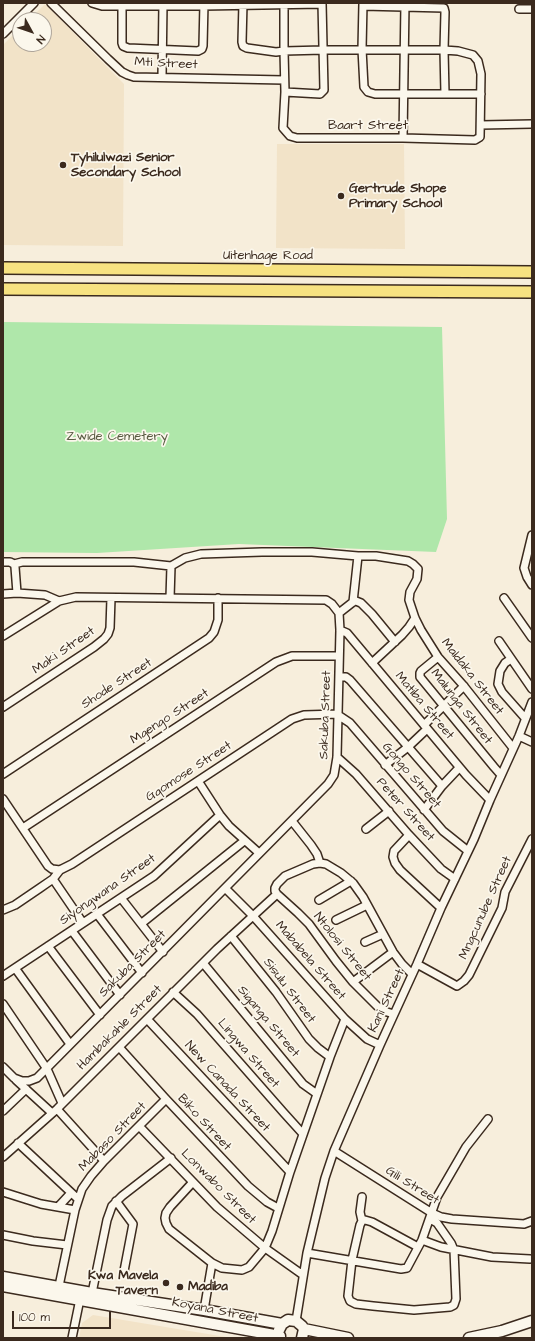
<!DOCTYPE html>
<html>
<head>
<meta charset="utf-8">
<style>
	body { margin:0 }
	#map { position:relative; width:535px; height:1341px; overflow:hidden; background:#f7eedc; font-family:"Architects Daughter",sans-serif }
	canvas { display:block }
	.frame { position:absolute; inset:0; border:4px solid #3b2a1e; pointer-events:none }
	.north { position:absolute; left:12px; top:12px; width:40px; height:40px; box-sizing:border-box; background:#fbf7ec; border:1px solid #aea59a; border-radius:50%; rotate:130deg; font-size:11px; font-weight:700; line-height:16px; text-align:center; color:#3b2a1e }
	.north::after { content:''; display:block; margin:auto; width:14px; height:18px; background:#3b2a1e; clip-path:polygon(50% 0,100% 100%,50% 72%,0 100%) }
	.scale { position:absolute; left:12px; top:1311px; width:99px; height:18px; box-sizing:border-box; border:2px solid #3b2a1e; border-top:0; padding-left:5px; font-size:12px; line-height:14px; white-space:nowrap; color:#3b2a1e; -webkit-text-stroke:3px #fbf7ec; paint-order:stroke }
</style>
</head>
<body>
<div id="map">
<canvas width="535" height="1341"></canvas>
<div class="frame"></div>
<div class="north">N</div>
<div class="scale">100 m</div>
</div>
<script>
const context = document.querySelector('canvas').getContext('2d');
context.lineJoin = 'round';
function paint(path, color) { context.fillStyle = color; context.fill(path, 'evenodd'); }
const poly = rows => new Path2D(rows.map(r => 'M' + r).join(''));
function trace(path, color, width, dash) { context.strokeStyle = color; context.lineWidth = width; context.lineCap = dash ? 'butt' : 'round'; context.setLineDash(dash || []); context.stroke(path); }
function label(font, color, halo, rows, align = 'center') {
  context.font = font + ' "Architects Daughter",sans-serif'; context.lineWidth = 3.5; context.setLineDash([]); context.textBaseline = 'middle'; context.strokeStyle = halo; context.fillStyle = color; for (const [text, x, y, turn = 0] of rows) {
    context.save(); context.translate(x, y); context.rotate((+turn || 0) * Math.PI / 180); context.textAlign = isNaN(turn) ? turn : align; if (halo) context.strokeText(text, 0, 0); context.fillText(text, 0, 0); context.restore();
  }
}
paint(poly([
	[45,4,124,84,123,246,3,245,3,45,20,28,20,44,44,44,44,20,29,20],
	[277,144,404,144,405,249,276,248],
	[93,1315,232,1338,79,1338,82,1323]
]), '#f2e3c8');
paint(poly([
	[3,322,442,327,447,519,436,552,239,544,97,553,3,552]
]), '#afe7aa');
const minor = poly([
	[51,3,108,59,122,72,128,75,134,77,284,80],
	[92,3,102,6,203,6,322,4],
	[122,3,122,43,123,46,128,48,198,51,202,49,203,46,204,3],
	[243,3,242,42,243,46,247,48,276,52,284,51,323,50,444,50,458,51,473,55,478,61,481,74,480,137,475,140,403,138,297,138,290,136,283,128,285,92,284,51,284,3],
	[363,3,362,49,364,87,368,92,375,94,481,94],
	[363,6,444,8,445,12,444,50,445,94],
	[519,9,532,9],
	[3,34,34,3],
	[162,77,163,3],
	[285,92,320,94,324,90,322,3],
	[481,125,532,124],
	[403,138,405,3],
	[532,535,524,568,527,577,532,585],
	[3,562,10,562,14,564,15,567,17,593,45,595,59,601],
	[14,564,22,562,134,562,171,566,185,558,201,554,262,552,312,552,358,556,376,556,408,561,413,564,418,569,417,579,410,592,409,600,415,618,421,630,438,657,463,685,513,748],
	[3,594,17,593],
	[170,598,171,566],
	[504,598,532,638],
	[353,602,358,556],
	[339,613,353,602,356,601,361,603,372,614,395,642],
	[340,630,347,633,466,775,490,800],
	[3,636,59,601,76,597,326,600,332,604,339,613,340,630,337,757,334,775,328,784,37,1078,29,1081,22,1081,14,1078,3,1067],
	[499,641,532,689],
	[438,657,421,671,420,673,420,677,494,767,501,775],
	[511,659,505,663,500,671,498,684,502,692,525,718],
	[372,663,402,635,409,627,415,618],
	[340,677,346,677,350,680,442,786],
	[3,707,94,647,104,639,108,634,110,628,111,598],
	[338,715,350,723,443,831,468,851],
	[424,725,464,686],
	[519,736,532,742],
	[337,757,356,774,409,835,441,869,455,879],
	[385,765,408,747,427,729],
	[3,774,209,638,214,632,218,620,218,598],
	[198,781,220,815,229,826,259,853],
	[3,799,48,866,52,869,60,870],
	[424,810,442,786,459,768],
	[292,821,311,845,317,854,320,863],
	[23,828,276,662,292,656,339,656],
	[366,829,389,811],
	[409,835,394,851,393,857,395,863,400,870,441,908],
	[60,870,72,864,292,719,304,715,338,714],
	[53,879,83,923],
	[225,888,253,916,345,1019,367,1039,380,1045],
	[121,898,163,952],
	[319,900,351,881],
	[3,910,15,905,40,888,53,879,60,870],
	[97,914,142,973],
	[336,920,367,905],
	[142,923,244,841],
	[72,931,120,995],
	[231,936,276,992,309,1039,318,1048,330,1057],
	[365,942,383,934],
	[48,946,100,1015],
	[203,963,303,1084,317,1094],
	[417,964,457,986,464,981,469,975,502,908,505,892,532,839],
	[15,968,70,1044],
	[3,976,154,876,220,815],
	[353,982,393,952],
	[173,992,197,1014,284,1113,303,1134],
	[3,1004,47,1069,62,1103],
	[394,1014,387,1012,377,1006,353,982,336,961,309,924,298,913,277,894,275,891,275,888,277,884,285,876,313,864,320,863,326,864,341,873,353,883,363,897,393,952,402,964,412,974],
	[147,1019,290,1172],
	[119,1047,166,1099,248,1186,267,1202,278,1208],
	[16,1080,52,1113],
	[57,1109,104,1161],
	[3,1111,26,1089],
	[139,1126,217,1207,265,1248,303,1275],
	[18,1143,78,1199],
	[334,1151,432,1213,441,1217,452,1219,524,1224,532,1221],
	[3,1157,57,1109,217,949,277,894],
	[193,1182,170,1207,166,1213,165,1218,166,1223,169,1229,212,1263,222,1268,242,1270,249,1267,265,1248,272,1231,290,1172,330,1057,345,1019],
	[3,1192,41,1204,75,1210],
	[362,1197,360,1212,362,1221],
	[116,1201,133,1224,124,1271],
	[58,1207,71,1193],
	[3,1235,33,1241,67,1245],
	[422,1240,441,1247,492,1257,530,1259],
	[418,1247,372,1222,365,1220,362,1221,360,1225,352,1260,348,1296,350,1301,356,1304,373,1306,414,1310,450,1307,454,1305,456,1299,454,1250,451,1243,437,1223,430,1219],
	[307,1253,401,1269,407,1268,422,1240,437,1197,466,1147,488,1119],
	[59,1286,75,1210,82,1189,91,1176,104,1161,166,1099],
	[92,1293,107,1220,112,1206,122,1196,171,1158],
	[204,1310,212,1263],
	[296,1321,307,1253,325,1178,334,1151,380,1045,417,964,441,908,474,839,490,800,519,736,532,702],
	[72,1338,80,1299]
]);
const secondary = poly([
	[3,1277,92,1293,204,1310,282,1324],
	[3,1286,280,1336],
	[304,1329,348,1338],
	[279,1330,282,1324,288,1320,296,1321,302,1326,304,1329,302,1338],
	[469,1338,502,1331,532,1321]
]);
const primary = poly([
	[3,268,532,272],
	[3,289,532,292]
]);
trace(minor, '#3b2a1e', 10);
trace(secondary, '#3b2a1e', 13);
trace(primary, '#3b2a1e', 14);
trace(minor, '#fbf7ec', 7);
trace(secondary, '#fbf7ec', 10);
trace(primary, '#f7e281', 11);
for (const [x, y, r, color] of [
	[63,165,4,"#3b2a1e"],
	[341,196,4,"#3b2a1e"],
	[166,1283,4,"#3b2a1e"],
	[180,1287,4,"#3b2a1e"]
]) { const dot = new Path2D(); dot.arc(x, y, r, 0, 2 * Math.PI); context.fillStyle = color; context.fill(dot); trace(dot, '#fbf7ec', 1.5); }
label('13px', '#3b2a1e', '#fbf7ec', [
	["Mti Street",166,64,3],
	["Baart Street",368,126],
	["Uitenhage Road",268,256],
	["Maki Street",64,651,-35],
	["Maldaka Street",472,677,52],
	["Shode Street",117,684,-33],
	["Matiba Street",424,706,50],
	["Malunga Street",461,707,52],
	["Sakuba Street",326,715,-88],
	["Mgengo Street",170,717,-33],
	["Gqomose Street",189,772,-33],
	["Gongo Street",411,776,49],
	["Peter Street",405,810,48],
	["Siyongwana Street",108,890,-35],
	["Mngcunube Street",486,908,-66],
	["Ntolosi Street",342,947,51],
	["Mababela Street",310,961,49],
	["Sakuba Street",133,964,-45],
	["Sisulu Street",289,991,53],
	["Kani Street",387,1001,-65],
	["Siganga Street",268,1022,50],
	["Hambakahle Street",120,1028,-45],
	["Lingwa Street",248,1054,49],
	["New Canada Street",227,1087,47],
	["Biko Street",204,1123,47],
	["Mabaso Street",113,1137,-46],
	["Gili Street",412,1186,32],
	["Lonwabo Street",218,1187,45],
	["Koyana Street",215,1311,11]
]);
label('bold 13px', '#3b2a1e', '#fbf7ec', [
	["Tyhilulwazi Senior",71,158],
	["Secondary School",71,173],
	["Gertrude Shope",349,189],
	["Primary School",349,204],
	["Kwa Mavela",158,1276,"right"],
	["Tavern",158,1291,"right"],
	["Madiba",188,1287]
], 'left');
label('13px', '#585941', '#fbf7ec', [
	["Zwide Cemetery",117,437]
]);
</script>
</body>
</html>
